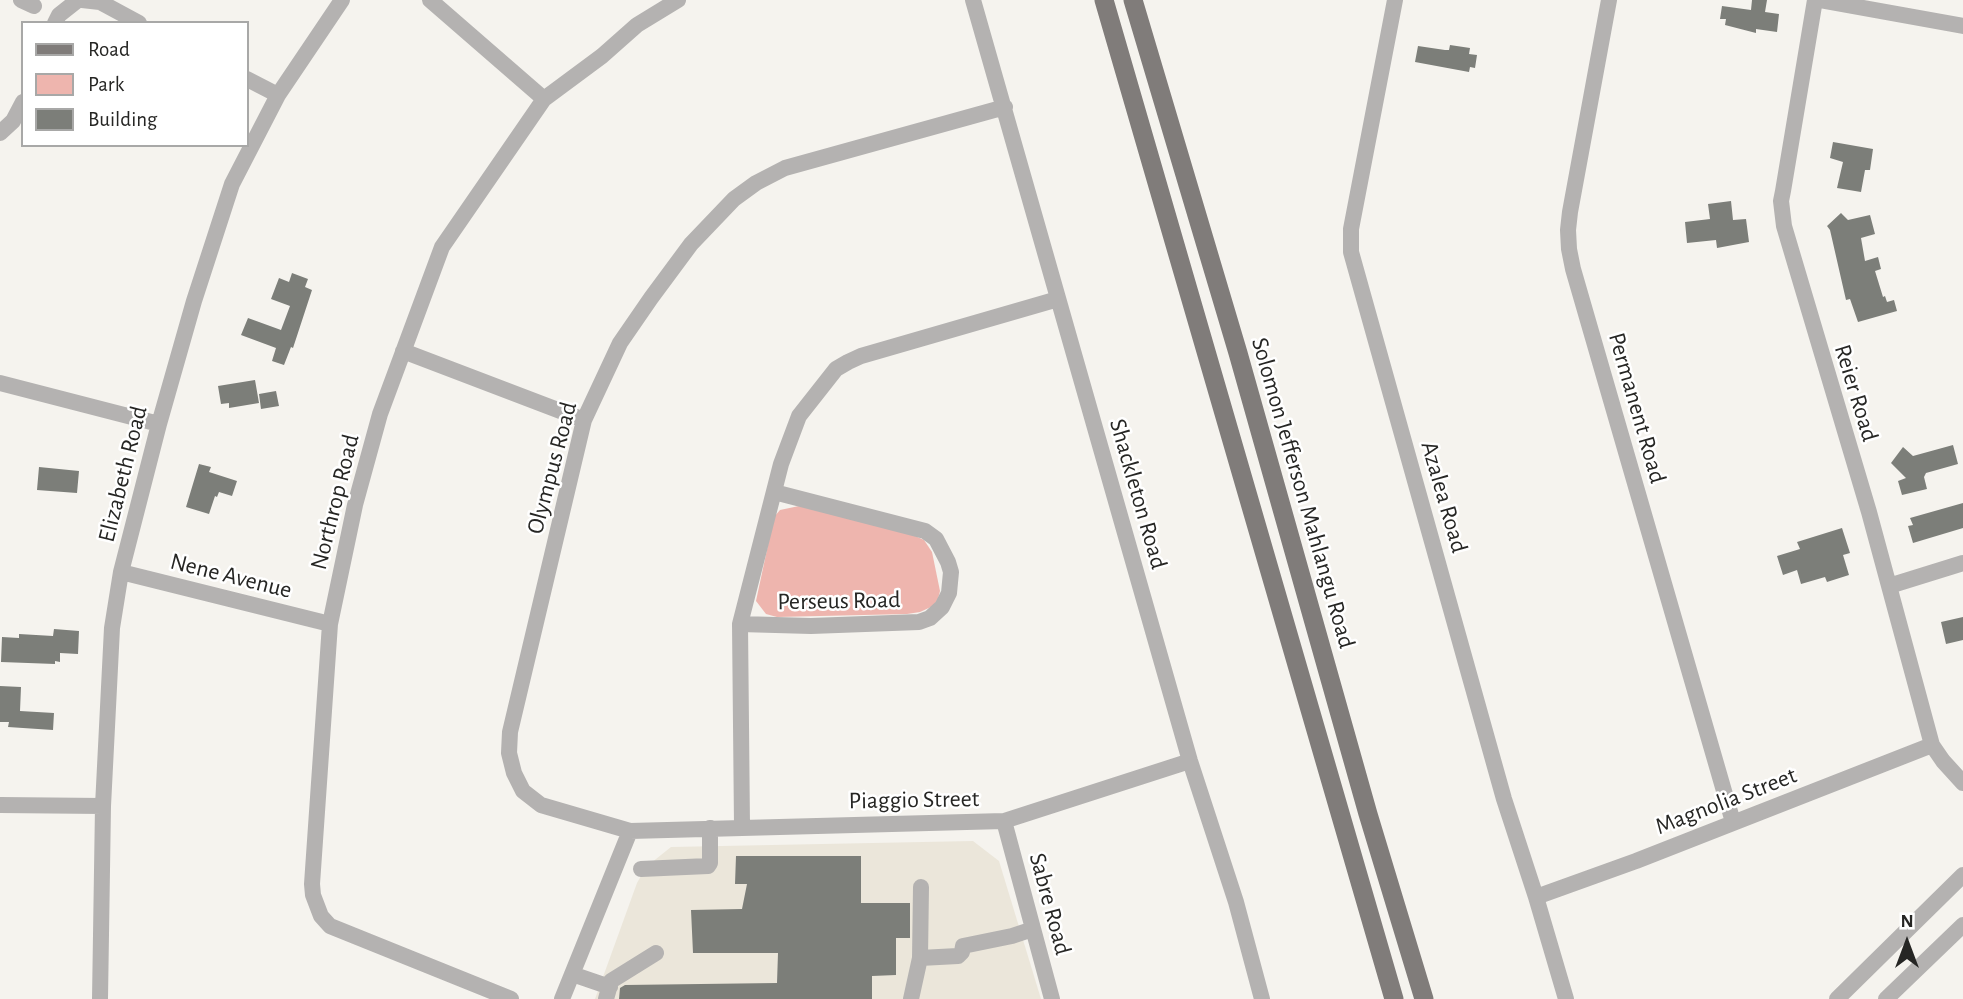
<!DOCTYPE html>
<html>
<head>
<meta charset="utf-8">
<style>
	body { margin:0 }
	#map { position:relative; width:1963px; height:999px; overflow:hidden; background:#f5f3ee; font-family:"Alegreya Sans",sans-serif }
	canvas { display:block }
	.legend { position:absolute; left:21px; top:21px; width:228px; height:126px; box-sizing:border-box; background:#fff; border:2px solid #a8a8a7; margin:0; padding:9px 12px; list-style:none; font-size:21px; color:#262624 }
	.legend li { display:flex; align-items:center; gap:14px; height:35px }
	.legend b { width:35px; border:2px solid #a8a8a7 }
	.north { position:absolute; left:1872px; top:908px; width:70px; height:70px; -webkit-text-stroke:5px #fff; paint-order:stroke; rotate:0deg; font-size:19px; font-weight:700; line-height:28px; text-align:center; color:#262624 }
	.north::after { content:''; display:block; margin:auto; width:24px; height:32px; background:#262624; clip-path:polygon(50% 0,100% 100%,50% 72%,0 100%) }
</style>
</head>
<body>
<div id="map">
<canvas width="1963" height="999"></canvas>
<ul class="legend">
<li><b style="height:9px;background:#807c7a"></b>Road</li>
<li><b style="height:19px;background:#eeb5ae"></b>Park</li>
<li><b style="height:19px;background:#7c7e79"></b>Building</li>
</ul>
<div class="north">N</div>
</div>
<script>
const context = document.querySelector('canvas').getContext('2d');
context.lineJoin = 'round';
function paint(path, color) { context.fillStyle = color; context.fill(path, 'evenodd'); }
const poly = rows => new Path2D(rows.map(r => 'M' + r).join(''));
function trace(path, color, width, dash) { context.strokeStyle = color; context.lineWidth = width; context.lineCap = dash ? 'butt' : 'round'; context.setLineDash(dash || []); context.stroke(path); }
function label(font, color, halo, rows, align = 'center') {
  context.font = font + ' "Alegreya Sans",sans-serif'; context.lineWidth = 5; context.setLineDash([]); context.textBaseline = 'middle'; context.strokeStyle = halo; context.fillStyle = color; for (const [text, x, y, turn = 0] of rows) {
    context.save(); context.translate(x, y); context.rotate((+turn || 0) * Math.PI / 180); context.textAlign = isNaN(turn) ? turn : align; if (halo) context.strokeText(text, 0, 0); context.fillText(text, 0, 0); context.restore();
  }
}
paint(poly([
	[973,841,999,861,1041,999,595,999,637,883,646,867,671,847]
]), '#ebe6da');
paint(poly([
	[799,506,913,535,924,540,932,552,940,591,938,599,933,606,920,612,907,614,777,617,766,614,756,601,774,517,780,510]
]), '#eeb5ae');
paint(poly([
	[1752,0,1767,0,1765,12,1779,14,1777,32,1756,29,1756,33,1725,25,1726,19,1720,19,1722,6,1751,10],
	[1450,45,1470,48,1469,54,1477,55,1475,68,1470,67,1469,72,1415,62,1418,46,1445,50,1449,50],
	[1833,142,1873,149,1870,170,1865,170,1861,192,1837,188,1843,162,1830,158],
	[1731,201,1733,220,1746,219,1749,242,1717,248,1716,240,1687,243,1685,222,1710,219,1708,204],
	[1841,213,1848,220,1870,215,1875,234,1861,238,1865,261,1878,257,1881,269,1875,271,1883,297,1885,296,1887,302,1894,300,1897,311,1858,322,1850,299,1846,300,1830,230,1827,226],
	[292,273,308,279,305,287,312,290,293,348,291,347,284,365,272,361,276,348,241,335,248,318,281,330,290,306,271,299,279,278,289,282],
	[255,380,259,403,229,408,229,403,221,404,218,386],
	[276,391,279,406,261,409,259,394],
	[1953,445,1958,464,1926,473,1924,477,1927,489,1902,495,1898,481,1906,478,1891,463,1903,447,1913,456],
	[199,464,211,467,209,472,237,481,232,496,219,492,217,497,215,496,209,514,186,507],
	[39,467,79,471,77,493,37,490],
	[1963,503,1963,528,1913,543,1908,526,1913,525,1910,518],
	[1842,528,1850,553,1843,555,1849,575,1827,582,1825,577,1801,584,1797,570,1783,575,1777,556,1800,549,1797,542],
	[1963,617,1963,640,1946,644,1941,622],
	[54,629,79,631,78,654,60,653,60,662,55,661,55,664,1,662,2,637,19,638,19,634,53,636],
	[0,686,21,687,20,711,54,713,53,730,8,727,9,722,0,722],
	[736,856,861,856,861,903,910,903,910,938,896,938,896,975,872,976,872,999,619,999,620,988,625,985,777,983,778,953,693,953,691,910,742,909,747,884,735,884]
]), '#7c7e79');
trace(poly([
	[21,0,34,6],
	[82,0,100,2,139,23],
	[430,0,544,99],
	[973,0,1190,761,1236,902,1262,999],
	[1395,0,1351,229,1351,252,1504,799,1536,897,1566,999],
	[1609,0,1570,212,1568,230,1569,249,1573,269,1733,822],
	[1815,0,1783,191,1781,201,1784,226,1869,512,1932,745,1943,761,1963,783],
	[1819,0,1963,26],
	[55,23,59,15,78,0],
	[247,79,278,95],
	[1005,107,785,168,756,183,734,199,691,244,651,298,620,343,584,420,510,732,509,753,514,773,523,791,541,805,630,831,1004,821,1190,761],
	[0,133,13,121,23,102],
	[403,351,584,420],
	[0,383,159,424],
	[121,572,330,624],
	[1889,586,1963,563],
	[740,624,811,626,919,622,930,618,942,607,949,593,951,572,948,562,936,539,925,531,774,492],
	[0,805,103,806],
	[1004,821,1052,999],
	[742,826,740,624,781,464,799,416,836,369,848,362,861,356,1058,299],
	[641,869,708,866,710,863,710,828],
	[1536,897,1636,861,1932,745],
	[920,958,958,956,962,952,963,946,1012,936,1033,929],
	[572,974,610,987],
	[100,999,103,806,112,628,121,572,159,424,194,301,232,184,278,95,342,0],
	[511,999,330,926,321,916,313,895,312,884,330,624,355,505,380,414,442,247,544,99,602,56,637,25,678,0],
	[562,999,630,831],
	[606,999,611,981,656,953],
	[911,999,920,958,921,887],
	[1837,999,1963,875],
	[1886,999,1963,925]
]), '#b4b2b1', 16);
trace(poly([
	[1104,0,1394,999],
	[1133,0,1238,353,1368,814,1424,999]
]), '#807c7a', 19);
label('24px', '#262624', '#fff', [
	["Reier Road",1856,393,73],
	["Permanent Road",1637,408,74],
	["Olympus Road",552,468,-75],
	["Elizabeth Road",123,474,-76],
	["Solomon Jefferson Mahlangu Road",1303,493,74],
	["Shackleton Road",1138,494,74],
	["Azalea Road",1444,497,74],
	["Northrop Road",335,502,-76],
	["Nene Avenue",231,576,14],
	["Perseus Road",839,601,-1],
	["Piaggio Street",914,800,-1],
	["Magnolia Street",1726,801,-21],
	["Sabre Road",1050,904,75]
]);
</script>
</body>
</html>
